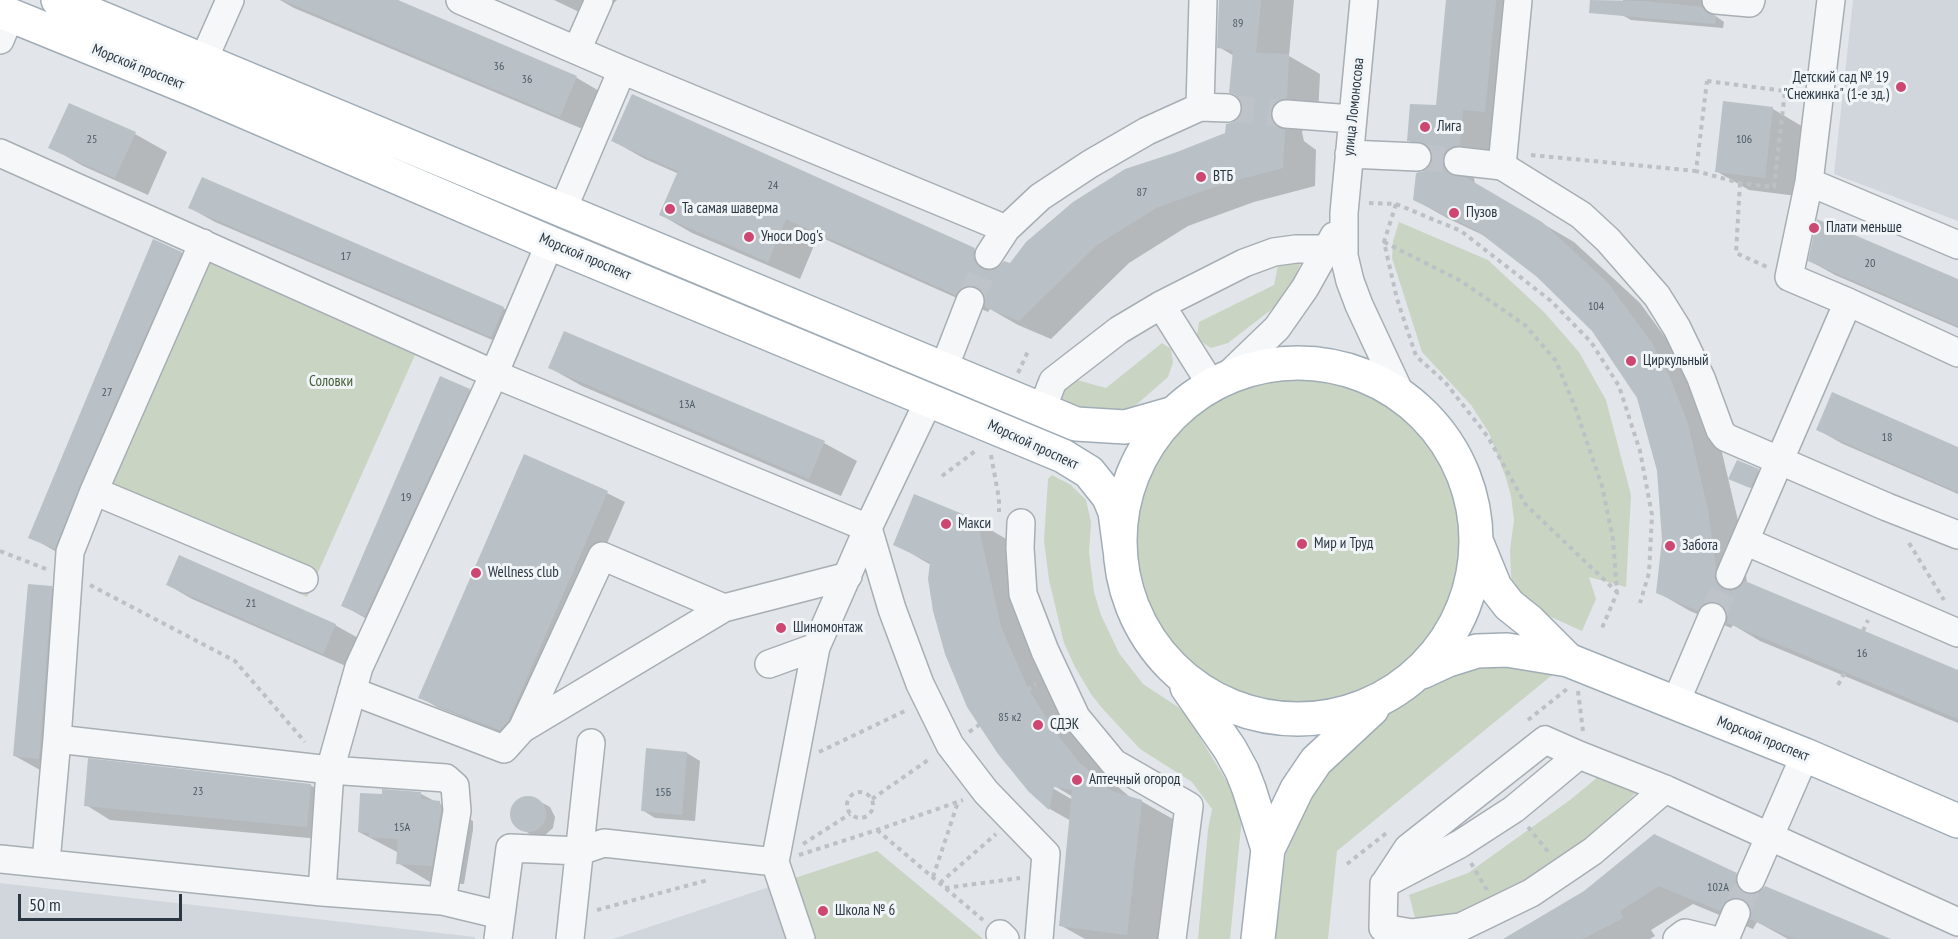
<!DOCTYPE html>
<html>
<head>
<meta charset="utf-8">
<style>
	body { margin:0 }
	#map { position:relative; width:1958px; height:939px; overflow:hidden; background:#e2e6ea; font-family:"PT Sans Narrow",sans-serif }
	canvas { display:block }
	.scale { position:absolute; left:18px; top:894px; width:164px; height:27px; box-sizing:border-box; border:3px solid #2a3742; border-top:0; padding-left:8px; font-size:18px; line-height:21px; white-space:nowrap; color:#2a3742; -webkit-text-stroke:4px #f1f5f7; paint-order:stroke }
</style>
</head>
<body>
<div id="map">
<canvas width="1958" height="939"></canvas>
<div class="scale">50 m</div>
</div>
<script>
const context = document.querySelector('canvas').getContext('2d');
context.lineJoin = 'round';
function paint(path, color) { context.fillStyle = color; context.fill(path, 'evenodd'); }
const poly = rows => new Path2D(rows.map(r => 'M' + r).join(''));
function trace(path, color, width, dash) { context.strokeStyle = color; context.lineWidth = width; context.lineCap = dash ? 'butt' : 'round'; context.setLineDash(dash || []); context.stroke(path); }
function label(font, color, halo, rows, align = 'center') {
  context.font = font + ' "PT Sans Narrow",sans-serif'; context.lineWidth = 6; context.setLineDash([]); context.textBaseline = 'middle'; context.strokeStyle = halo; context.fillStyle = color; for (const [text, x, y, turn = 0] of rows) {
    context.save(); context.translate(x, y); context.rotate((+turn || 0) * Math.PI / 180); context.textAlign = isNaN(turn) ? turn : align; if (halo) context.strokeText(text, 0, 0); context.fillText(text, 0, 0); context.restore();
  }
}
paint(poly([
	[1853,0,1958,0,1958,221,1834,174],
	[877,851,983,939,613,939],
	[0,883,475,937,475,939,0,939]
]), '#d0d6dc');
paint(poly([
	[1399,222,1488,260,1544,312,1579,352,1606,400,1631,495,1626,587,1589,577,1596,599,1582,631,1540,612,1515,593,1511,576,1510,550,1514,520,1511,496,1506,478,1489,433,1471,405,1422,352,1392,258,1393,241],
	[1279,260,1291,260,1300,264,1296,275,1276,306,1228,343,1211,348,1203,343,1197,335,1199,322,1274,285],
	[207,262,415,355,307,597,99,504],
	[1162,343,1171,349,1173,362,1168,377,1128,412,1060,408,1058,385,1070,378,1106,388],
	'1134 543a163 163 0 1 1 326 0a163 163 0 1 1-326 0Z',
	[1052,475,1071,485,1086,500,1091,522,1089,552,1094,592,1101,615,1119,653,1143,684,1178,707,1186,715,1231,788,1242,817,1230,939,1198,939,1208,830,1212,809,1192,782,1140,749,1102,708,1091,694,1075,667,1064,643,1049,580,1044,541,1048,479],
	[1477,661,1562,667,1337,851,1328,939,1275,939,1287,844,1324,771,1387,709,1426,683],
	[1604,772,1640,789,1595,833,1526,882,1454,918,1417,925,1409,895,1468,873,1570,800],
	[877,851,983,939,810,939,789,880]
]), '#cad4c3');
paint(poly([
	[280,0,394,0,577,78,601,92,585,130,294,8],
	[554,0,617,0,609,8,602,23],
	[1221,0,1294,0,1289,56,1320,74,1318,116,1305,123,1302,132,1304,141,1316,150,1315,186,1254,202,1188,226,1129,263,1051,339,1018,325,990,309,988,312,818,236,800,279,692,233,661,215,679,174,645,159,613,141,974,250,1002,265,1011,265,1177,154,1226,134,1242,117,1244,109,1234,56,1219,47],
	[1270,106,1274,121,1270,117],
	[1448,0,1529,0,1492,163,1478,169,1474,178,1475,184,1574,242,1640,303,1684,363,1720,444,1740,529,1747,583,1958,671,1958,723,1760,641,1733,625,1731,628,1690,611,1657,592,1663,540,1658,471,1639,397,1593,330,1538,276,1489,238,1447,218,1415,200,1424,173,1431,167,1434,155,1408,140,1438,107],
	[1623,0,1710,0,1710,12,1724,22,1723,28,1631,20,1622,15],
	[1724,103,1773,109,1805,128,1797,196,1749,190,1716,171],
	[135,134,167,152,148,195,83,166,50,147],
	[190,208,503,308,528,322,516,350,215,222],
	[181,253,206,267,104,499,80,562,55,551,30,537],
	[1810,261,1958,281,1958,328,1835,275],
	[565,333,824,443,857,461,841,496,582,386,550,368],
	[469,390,493,405,367,619,342,605],
	[1818,430,1958,448,1958,494,1843,444],
	[525,456,607,493,625,502,526,730,518,739,437,707,420,697],
	[1758,471,1762,473,1754,489,1734,480],
	[977,522,1015,544,1090,752,1117,786,1131,798,1141,801,1180,823,1167,939,1085,939,1060,925,1071,821,1050,809,1030,791,931,565,895,544],
	[1048,782,1073,797,1073,800,1047,785],
	[168,585,335,625,360,639,348,667,192,599],
	[51,587,76,601,64,772,40,770,15,756],
	[648,750,687,753,700,761,695,821,655,818,642,810],
	[310,785,335,799,331,840,110,820,86,805],
	[421,794,473,821,473,830,464,884,430,882,398,863,399,853,359,832],
	[524,798,535,799,550,807,555,817,553,828,544,836,533,836,514,824,512,819,513,808,519,800],
	[1736,874,1764,890,1888,939,1788,939,1757,922,1753,929,1693,904,1651,930,1655,936,1650,939,1504,939,1585,892]
]), '#0003');
paint(poly([
	[282,0,398,0,577,76,560,117],
	[1219,0,1261,0,1256,53,1289,54,1287,98,1280,100,1273,105,1270,113,1272,121,1277,127,1285,130,1283,168,1222,184,1156,208,1097,245,1019,321,985,307,985,298,982,291,976,287,967,286,961,288,956,295,786,219,768,262,659,215,678,171,611,141,632,94,975,248,973,255,975,262,980,268,988,271,996,269,1004,261,1010,263,1026,242,1073,202,1125,169,1177,152,1225,133,1226,124,1234,122,1240,117,1243,109,1241,101,1236,95,1229,93,1233,50,1217,48],
	[1446,0,1496,0,1485,112,1463,110,1460,145,1451,147,1445,152,1442,160,1444,168,1449,174,1467,178,1542,222,1608,283,1652,343,1672,382,1688,424,1708,510,1716,569,1714,577,1717,584,1723,589,1731,591,1739,588,1745,581,1958,670,1958,719,1727,623,1728,616,1725,608,1718,602,1711,601,1703,604,1698,611,1656,593,1662,540,1657,471,1637,398,1592,331,1537,277,1476,230,1413,200,1416,173,1424,171,1430,166,1433,157,1431,149,1425,143,1407,141,1410,104,1436,105],
	[1590,0,1644,1,1702,7,1707,13,1716,16,1715,24,1589,13],
	[1723,101,1773,107,1765,178,1715,172],
	[69,103,136,132,115,178,48,148],
	[202,177,504,307,491,337,188,208],
	[1817,219,1958,279,1958,326,1808,261],
	[153,239,182,252,80,485,55,549,28,538],
	[564,331,825,441,809,479,548,368],
	[440,376,470,389,365,616,341,606],
	[1832,392,1958,447,1958,492,1816,430],
	[524,454,608,491,508,721,500,730,418,698],
	[1737,460,1759,469,1750,488,1728,479],
	[914,494,977,520,1001,627,1027,686,1052,728,1079,762,1112,791,1142,800,1127,935,1059,926,1072,790,1054,787,1049,810,1029,792,998,754,967,707,945,654,933,611,928,579,930,562,893,545],
	[179,555,336,624,323,654,166,585],
	[28,584,52,586,39,759,13,756],
	[646,748,687,752,682,815,641,811],
	[88,758,311,784,307,827,84,806],
	[382,789,421,792,421,799,440,801,441,810,432,866,396,864,398,839,369,837,369,833,358,832,360,793,382,794],
	'510 814a18 18 0 1 1 36 0a18 18 0 1 1-36 0Z',
	[1654,834,1737,873,1735,881,1738,888,1744,893,1753,895,1761,891,1765,886,1891,939,1795,939,1750,919,1752,912,1749,904,1742,898,1733,898,1727,900,1720,911,1659,886,1620,911,1623,918,1583,939,1503,939,1584,891]
]), '#b9c1c7');
trace(poly([
	[1227,108,1286,114],
	[1417,157,1458,161],
	[970,301,989,255],
	[1712,617,1730,575],
	[1736,913,1751,879]
]), '#bdc3c8', 27, [27, 14]);
const minor = poly([
	[460,0,622,70,1006,229],
	[1364,0,1344,213,1344,256,1350,281,1359,305,1401,395],
	[1716,0,1750,3,1751,0],
	[0,40,10,16],
	[577,50,599,0],
	[203,61,230,0],
	[1200,107,1203,0],
	[1286,114,1352,119],
	[0,153,494,374,868,528,892,609,920,684,950,745,986,792,1046,854,1039,939],
	[1349,154,1417,157],
	[1458,161,1502,166,1581,215,1608,240,1657,296,1677,328,1701,378,1720,430,1725,437,1887,507,1958,535],
	[1502,166,1518,0],
	[1809,182,1958,245],
	[563,209,622,70],
	[203,243,94,491,304,579],
	[989,255,1006,229,1040,197,1090,164,1147,131,1200,107,1227,108],
	[1848,302,1958,353],
	[1161,305,1212,386],
	[944,368,970,301],
	[1224,379,1277,328,1305,288,1334,236],
	[1042,409,1053,381,1119,330,1161,305,1244,263,1274,252,1296,249,1328,249],
	[94,491,70,552,57,739,330,770,446,778,455,786,457,811,442,901],
	[1021,523,1020,548,1023,594,1045,651,1076,717,1114,763,1189,806,1172,939],
	[1745,541,1958,633],
	[1730,575,1848,302,1789,277,1809,182,1831,0],
	[769,664,816,647],
	[352,691,504,749,522,729,602,556,724,608,848,576],
	[1675,704,1712,617],
	[522,729,724,608],
	[1665,789,1593,851,1531,893,1461,927,1412,933,1383,928,1384,884,1460,844,1514,809,1579,755,1665,789,1958,922],
	[0,859,322,892,442,901,500,915],
	[46,862,57,739],
	[775,862,801,939],
	[1751,879,1805,755],
	[1385,883,1408,848,1545,740,1579,755],
	[322,892,330,770,359,667,494,374,550,243],
	[1000,934,1005,939],
	[498,939,510,848,580,851,604,843,775,862,816,647,868,528,929,400],
	[570,939,591,743],
	[1677,939,1685,933,1710,939],
	[1725,939,1736,913]
]);
const major = poly([
	[58,0,1076,424,1125,427,1174,413],
	[0,11,192,89,550,243,1063,456,1089,472,1109,497,1115,512,1120,550],
	'1120 541a178 178 0 1 1 356 0a178 178 0 1 1-356 0Z',
	[1477,543,1495,587,1509,605,1529,621,1568,660],
	[1422,672,1448,660,1477,651,1507,650,1568,660,1805,755,1958,821],
	[1187,687,1230,749,1242,771,1249,789,1268,849],
	[1258,939,1268,849,1297,789,1316,761,1372,709]
]);
trace(minor, '#a7aeb4', 30);
trace(major, '#a1adb6', 36);
trace(poly([
	[1707,81,1785,91,1774,187,1740,183,1696,171,1707,81],
	[1531,155,1696,171],
	[1740,183,1736,253,1767,267],
	[1369,203,1396,204,1461,231,1551,301,1591,342,1619,386,1640,451,1652,515,1649,573,1640,603],
	[1396,204,1384,242,1397,299,1416,356,1445,382,1488,437,1526,505,1617,592],
	[1384,242,1461,281,1525,325,1556,361,1575,407,1602,486,1613,539,1617,593,1602,628],
	[1018,373,1029,349],
	[991,455,999,499,999,512],
	[942,476,978,449],
	[1909,543,1944,600],
	[0,551,46,569],
	[90,585,235,661,305,742],
	[1863,631,1868,620],
	[1838,685,1845,672],
	[1578,691,1583,731],
	[1528,720,1567,689],
	[969,732,1036,684],
	[819,752,907,710],
	'847 805a13 13 0 1 1 26 0a13 13 0 1 1-26 0Z',
	[872,799,931,758],
	[1528,827,1550,854],
	[877,830,983,920],
	[803,844,850,814],
	[799,855,877,830,963,800],
	[1471,863,1487,890],
	[1347,864,1389,831],
	[933,877,958,802],
	[940,883,996,834],
	[945,888,1020,878],
	[597,910,708,880]
]), '#bcc1c5', 4, [4.5, 4.5]);
trace(minor, '#f5f7f8', 27);
trace(major, '#fff', 33);
for (const [x, y, r, color] of [
	[1901,87,6,"#ce4773"],
	[1425,127,6,"#ce4773"],
	[1201,177,6,"#ce4773"],
	[670,209,6,"#ce4773"],
	[1454,213,6,"#ce4773"],
	[1814,228,6,"#ce4773"],
	[749,237,6,"#ce4773"],
	[1631,361,6,"#ce4773"],
	[946,524,6,"#ce4773"],
	[1302,544,6,"#ce4773"],
	[1670,546,6,"#ce4773"],
	[476,573,6,"#ce4773"],
	[781,628,6,"#ce4773"],
	[1038,725,6,"#ce4773"],
	[1077,780,6,"#ce4773"],
	[823,911,6,"#ce4773"]
]) { const dot = new Path2D(); dot.arc(x, y, r, 0, 2 * Math.PI); context.fillStyle = color; context.fill(dot); trace(dot, '#f1f5f7', 2); }
label('12px', '#4e5a63', null, [
	["89",1238,24],
	["36",499,67],
	["36",527,80],
	["25",92,140],
	["106",1744,140],
	["24",773,186],
	["87",1142,193],
	["17",346,257],
	["20",1870,264],
	["104",1596,307],
	["27",107,393],
	["13А",687,405],
	["18",1887,438],
	["19",406,498],
	["21",251,604],
	["16",1862,654],
	["85 к2",1010,718],
	["23",198,792],
	["15Б",663,793],
	["15А",402,828],
	["102А",1718,888]
]);
label('15px', '#2a3742', '#f1f5f7', [
	["Морской проспект",138,67,22],
	["улица Ломоносова",1354,107,-84],
	["Морской проспект",585,257,23],
	["Морской проспект",1033,445,25],
	["Морской проспект",1763,739,22]
]);
label('15px', '#2a3742', '#f1f5f7', [
	["Детский сад № 19",1889,78,"right"],
	["\"Снежинка\" (1-е зд.)",1889,95,"right"],
	["Лига",1437,127],
	["ВТБ",1213,177],
	["Та самая шаверма",682,209],
	["Пузов",1466,213],
	["Плати меньше",1826,228],
	["Уноси Dog's",761,237],
	["Циркульный",1643,361],
	["Макси",958,524],
	["Мир и Труд",1314,544],
	["Забота",1682,546],
	["Wellness club",488,573],
	["Шиномонтаж",793,628],
	["СДЭК",1050,725],
	["Аптечный огород",1089,780],
	["Школа № 6",835,911]
], 'left');
label('15px', '#455e37', '#f1f5f7', [
	["Соловки",331,382]
]);
</script>
</body>
</html>
